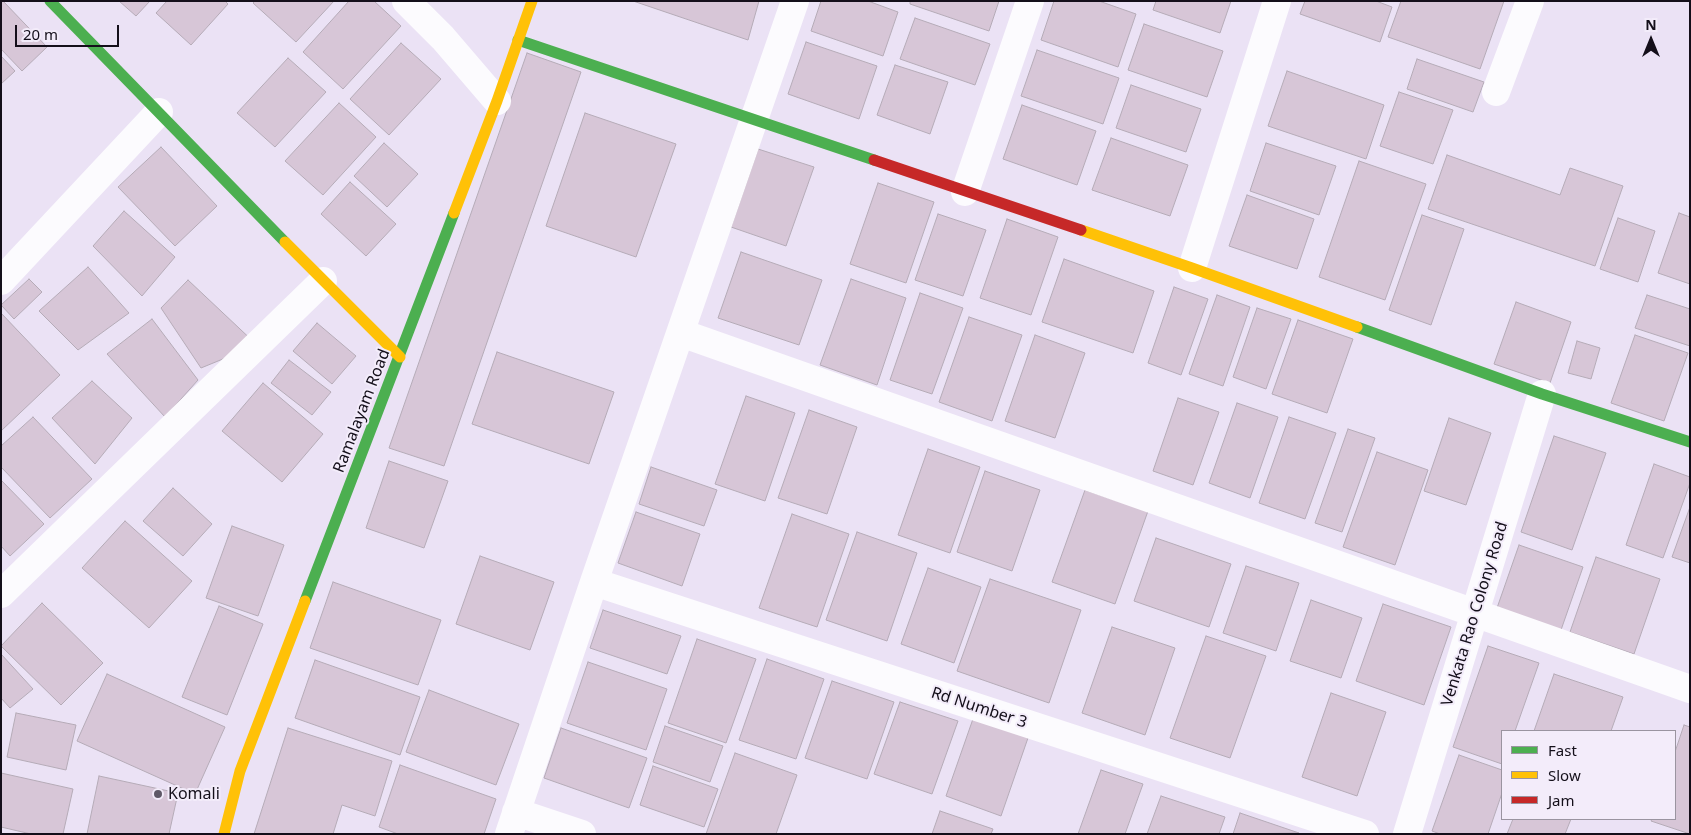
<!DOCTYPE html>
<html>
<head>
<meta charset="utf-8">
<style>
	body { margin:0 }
	#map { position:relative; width:1691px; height:835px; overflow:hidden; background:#ebe2f5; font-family:"Noto Sans",sans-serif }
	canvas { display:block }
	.frame { position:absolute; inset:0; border:2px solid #140f1a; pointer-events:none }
	.legend { position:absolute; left:1501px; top:730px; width:175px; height:90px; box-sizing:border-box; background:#f3ecfa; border:1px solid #9a94a0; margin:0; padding:6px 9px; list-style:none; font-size:15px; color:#140f1a }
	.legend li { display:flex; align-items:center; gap:10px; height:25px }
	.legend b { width:25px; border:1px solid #9a94a0 }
	.north { position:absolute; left:1626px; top:15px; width:50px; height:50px; -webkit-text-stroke:4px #f3ecfa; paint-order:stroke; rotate:0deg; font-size:14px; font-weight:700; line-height:20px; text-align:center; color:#140f1a }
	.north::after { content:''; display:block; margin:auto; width:18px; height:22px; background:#140f1a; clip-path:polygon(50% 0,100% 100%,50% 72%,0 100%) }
	.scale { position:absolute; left:15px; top:25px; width:104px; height:22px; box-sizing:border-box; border:2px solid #140f1a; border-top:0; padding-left:6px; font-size:15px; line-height:18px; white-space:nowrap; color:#140f1a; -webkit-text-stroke:4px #f3ecfa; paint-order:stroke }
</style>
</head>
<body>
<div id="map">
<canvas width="1691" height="835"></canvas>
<div class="frame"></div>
<ul class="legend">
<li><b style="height:6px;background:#4caf50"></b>Fast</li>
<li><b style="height:6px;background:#ffc107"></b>Slow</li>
<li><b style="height:6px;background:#c62828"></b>Jam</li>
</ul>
<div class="north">N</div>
<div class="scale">20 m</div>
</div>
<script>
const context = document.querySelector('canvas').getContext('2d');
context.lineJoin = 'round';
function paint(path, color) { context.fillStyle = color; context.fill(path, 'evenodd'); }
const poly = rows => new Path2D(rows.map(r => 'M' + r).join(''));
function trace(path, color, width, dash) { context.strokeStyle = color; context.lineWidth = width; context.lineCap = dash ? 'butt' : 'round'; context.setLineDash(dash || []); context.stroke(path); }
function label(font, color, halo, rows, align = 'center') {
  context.font = font + ' "Noto Sans",sans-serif'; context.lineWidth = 4; context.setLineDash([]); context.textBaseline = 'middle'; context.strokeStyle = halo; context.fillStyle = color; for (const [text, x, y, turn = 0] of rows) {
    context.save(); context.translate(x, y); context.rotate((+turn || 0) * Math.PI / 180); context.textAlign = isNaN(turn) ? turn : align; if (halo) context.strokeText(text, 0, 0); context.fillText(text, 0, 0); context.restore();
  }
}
const building = poly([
	[1,1,3,1,47,47,22,71,1,49,1,1],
	[119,1,150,1,136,16,119,1],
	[167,1,225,1,228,4,191,45,156,13,167,1],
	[255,1,334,1,296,42,253,3,255,1],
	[349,1,374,1,401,26,343,89,303,52,349,1],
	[633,1,759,1,748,40,633,1],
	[821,1,868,1,898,12,883,56,811,31,821,1],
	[910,1,999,1,989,31,910,4,910,1],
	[1054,1,1099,1,1136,14,1118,67,1041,40,1054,1],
	[1156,1,1231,1,1220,33,1153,10,1156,1],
	[1305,1,1376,1,1392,7,1380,42,1300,14,1305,1],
	[1401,1,1504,1,1480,69,1388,37,1401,1],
	[915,18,990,44,975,85,900,59,915,18],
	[1144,24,1223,51,1207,97,1128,70,1144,24],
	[806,42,877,66,859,119,788,94,806,42],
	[401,43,441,79,389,135,350,99,401,43],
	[1037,50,1119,78,1103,124,1021,96,1037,50],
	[527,53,581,72,444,466,389,448,527,53],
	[1,56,15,71,1,84,1,56],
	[288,58,326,92,275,147,237,113,288,58],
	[1417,59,1484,82,1473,112,1407,89,1417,59],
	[895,65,948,82,930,134,877,115,895,65],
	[1287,71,1384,105,1366,159,1268,126,1287,71],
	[1131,85,1201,109,1186,152,1116,128,1131,85],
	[1399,92,1453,110,1433,164,1380,146,1399,92],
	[339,103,376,137,323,195,285,161,339,103],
	[1022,105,1096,131,1077,185,1003,159,1022,105],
	[585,113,676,144,636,257,546,226,585,113],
	[1111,138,1188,165,1170,216,1092,190,1111,138],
	[384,143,418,174,387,207,354,176,384,143],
	[1266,143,1336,166,1319,215,1250,191,1266,143],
	[161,147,217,206,175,246,118,187,161,147],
	[758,149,814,167,786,246,731,227,758,149],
	[1447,155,1560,195,1570,168,1623,186,1595,266,1428,209,1447,155],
	[1359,161,1426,184,1385,300,1319,277,1359,161],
	[350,182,396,224,366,256,321,214,350,182],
	[878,183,934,202,906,283,850,264,878,183],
	[1247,195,1314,219,1297,269,1229,246,1247,195],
	[124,211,175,257,142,296,93,246,124,211],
	[1679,213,1690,217,1690,284,1658,273,1679,213],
	[938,214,986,230,963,296,915,280,938,214],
	[1422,215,1464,229,1431,325,1389,310,1422,215],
	[1618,218,1655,231,1638,282,1600,269,1618,218],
	[1007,219,1058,237,1031,315,980,298,1007,219],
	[741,252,822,280,799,345,718,318,741,252],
	[1064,259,1154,291,1133,353,1042,322,1064,259],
	[88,267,129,313,78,350,39,311,88,267],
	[29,279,42,292,14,319,1,305,29,279],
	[851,279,906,298,877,385,820,365,851,279],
	[188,280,257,345,201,368,161,308,188,280],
	[1174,287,1208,299,1181,375,1148,363,1174,287],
	[920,293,963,308,932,394,890,380,920,293],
	[1217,295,1250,307,1223,386,1189,374,1217,295],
	[1647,295,1690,309,1690,346,1635,328,1647,295],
	[1516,302,1571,322,1550,383,1494,364,1516,302],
	[1257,308,1291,319,1266,389,1233,377,1257,308],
	[1,313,60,375,1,431,1,313],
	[969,317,1022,335,992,421,939,402,969,317],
	[152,319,198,380,165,417,107,354,152,319],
	[1298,320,1353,339,1327,413,1272,394,1298,320],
	[317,323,356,356,332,384,293,351,317,323],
	[1035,335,1085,353,1055,438,1005,421,1035,335],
	[1635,335,1688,353,1664,421,1611,403,1635,335],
	[1577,341,1600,348,1591,379,1568,373,1577,341],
	[497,352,614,392,589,464,472,424,497,352],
	[289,360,331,392,312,415,271,383,289,360],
	[92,381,132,418,95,464,52,418,92,381],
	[263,383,323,434,282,482,222,431,263,383],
	[746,396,795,413,765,501,715,484,746,396],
	[1178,398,1219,412,1193,485,1153,471,1178,398],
	[1237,403,1278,417,1250,498,1209,483,1237,403],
	[809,410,857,427,827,514,778,498,809,410],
	[33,417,92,479,50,518,1,467,1,446,33,417],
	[1289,417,1336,433,1305,519,1259,503,1289,417],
	[1449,418,1491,433,1466,505,1424,491,1449,418],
	[1348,429,1375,438,1342,532,1315,523,1348,429],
	[1554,436,1606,453,1572,550,1521,532,1554,436],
	[928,449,980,467,950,553,898,535,928,449],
	[1377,452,1428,470,1395,565,1343,547,1377,452],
	[389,461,448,481,424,548,366,528,389,461],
	[1654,464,1690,477,1690,483,1663,558,1626,545,1654,464],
	[651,467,717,490,704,526,639,504,651,467],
	[985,471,1040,490,1012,571,957,552,985,471],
	[1,480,44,524,10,556,1,546,1,480],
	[173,488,212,524,183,556,143,521,173,488],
	[1085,490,1148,511,1115,604,1052,582,1085,490],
	[1690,507,1690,563,1672,557,1690,507],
	[636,512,700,534,682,586,618,563,636,512],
	[792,514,849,534,817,627,759,608,792,514],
	[125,521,192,581,149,628,82,568,125,521],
	[232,526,284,545,258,616,206,598,232,526],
	[857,532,917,553,887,641,826,620,857,532],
	[1156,538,1231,564,1209,627,1134,601,1156,538],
	[1519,545,1583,567,1561,630,1497,608,1519,545],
	[480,556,554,582,530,650,456,624,480,556],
	[1596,557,1660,579,1634,654,1570,632,1596,557],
	[1246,566,1299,583,1276,651,1223,633,1246,566],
	[928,568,981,587,954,663,901,644,928,568],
	[990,579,1081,610,1049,703,957,671,990,579],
	[333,582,441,620,418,685,310,648,333,582],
	[1311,600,1362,618,1341,678,1290,661,1311,600],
	[42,603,103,663,61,705,1,646,42,603],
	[1383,604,1451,627,1424,705,1356,681,1383,604],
	[219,606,263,624,227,715,182,697,219,606],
	[603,610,681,636,667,674,590,648,603,610],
	[1112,627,1175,648,1145,735,1082,713,1112,627],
	[1206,636,1266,656,1230,758,1170,738,1206,636],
	[697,639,756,659,726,743,668,723,697,639],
	[1488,646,1539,663,1515,731,1502,731,1502,764,1453,747,1488,646],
	[1,654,33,689,10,708,1,698,1,654],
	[767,659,824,679,796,759,739,740,767,659],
	[315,660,420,697,400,755,295,718,315,660],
	[588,662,667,689,646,750,567,723,588,662],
	[107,674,225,727,195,794,77,741,107,674],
	[1554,674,1623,697,1611,731,1534,731,1554,674],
	[832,681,894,702,867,779,805,758,832,681],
	[429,690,519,724,496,785,406,752,429,690],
	[1331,693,1386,712,1357,796,1302,777,1331,693],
	[900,702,958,721,932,794,874,774,900,702],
	[16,713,76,725,66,770,7,757,16,713],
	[974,716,1029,735,1001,816,946,796,974,716],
	[1684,725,1690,727,1690,834,1651,821,1652,819,1675,819,1675,752,1684,725],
	[665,726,723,746,710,782,653,762,665,726],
	[288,728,392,761,375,816,342,805,333,834,254,834,288,728],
	[561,728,647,758,629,808,544,778,561,728],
	[735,753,797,775,776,834,706,834,735,753],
	[1459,755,1502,770,1502,793,1488,834,1440,834,1432,831,1459,755],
	[400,765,496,799,484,834,398,834,379,827,400,765],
	[653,766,718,789,704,827,640,805,653,766],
	[1101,770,1143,784,1125,834,1078,834,1101,770],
	[1,773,73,789,63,834,31,834,1,827,1,773],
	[99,776,178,793,169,834,87,834,99,776],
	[1161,796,1225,817,1219,834,1147,834,1161,796],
	[940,811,993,829,991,834,932,834,940,811],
	[1240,813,1299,833,1233,834,1240,813],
	[1513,819,1571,819,1565,834,1507,834,1513,819]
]);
paint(building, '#d7c6d7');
trace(building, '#b5abb7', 1);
trace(poly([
	[406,1,443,38,497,101],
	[1496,92,1530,1],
	[965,192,1030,1],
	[1192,268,1277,1],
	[1,281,159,112],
	[681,333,1690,689],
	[594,582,1365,834],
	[1,594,323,281],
	[516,812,582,834],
	[509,834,594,582,795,1],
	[1407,834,1542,394]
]), '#fcfbfe', 28);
trace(poly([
	[50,1,285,242],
	[518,40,874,160],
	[1357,327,1542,394,1690,442],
	[305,601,454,213]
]), '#4caf50', 11);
trace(poly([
	[454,213,497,101,532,1],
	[1081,230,1192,268,1357,327],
	[285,242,400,357],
	[224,834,240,771,305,601]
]), '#ffc107', 11);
trace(poly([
	[874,160,1081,230]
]), '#c62828', 11);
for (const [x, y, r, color] of [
	[158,794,5,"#5f5967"]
]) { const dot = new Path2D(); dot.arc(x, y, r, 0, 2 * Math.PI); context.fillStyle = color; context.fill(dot); trace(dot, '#f3ecfa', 2); }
label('16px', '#140f1a', '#f3ecfa', [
	["Ramalayam Road",362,411,-69],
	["Venkata Rao Colony Road",1475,614,-73],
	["Rd Number 3",979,708,18]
]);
label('16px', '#140f1a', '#f3ecfa', [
	["Komali",168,794]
], 'left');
</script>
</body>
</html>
